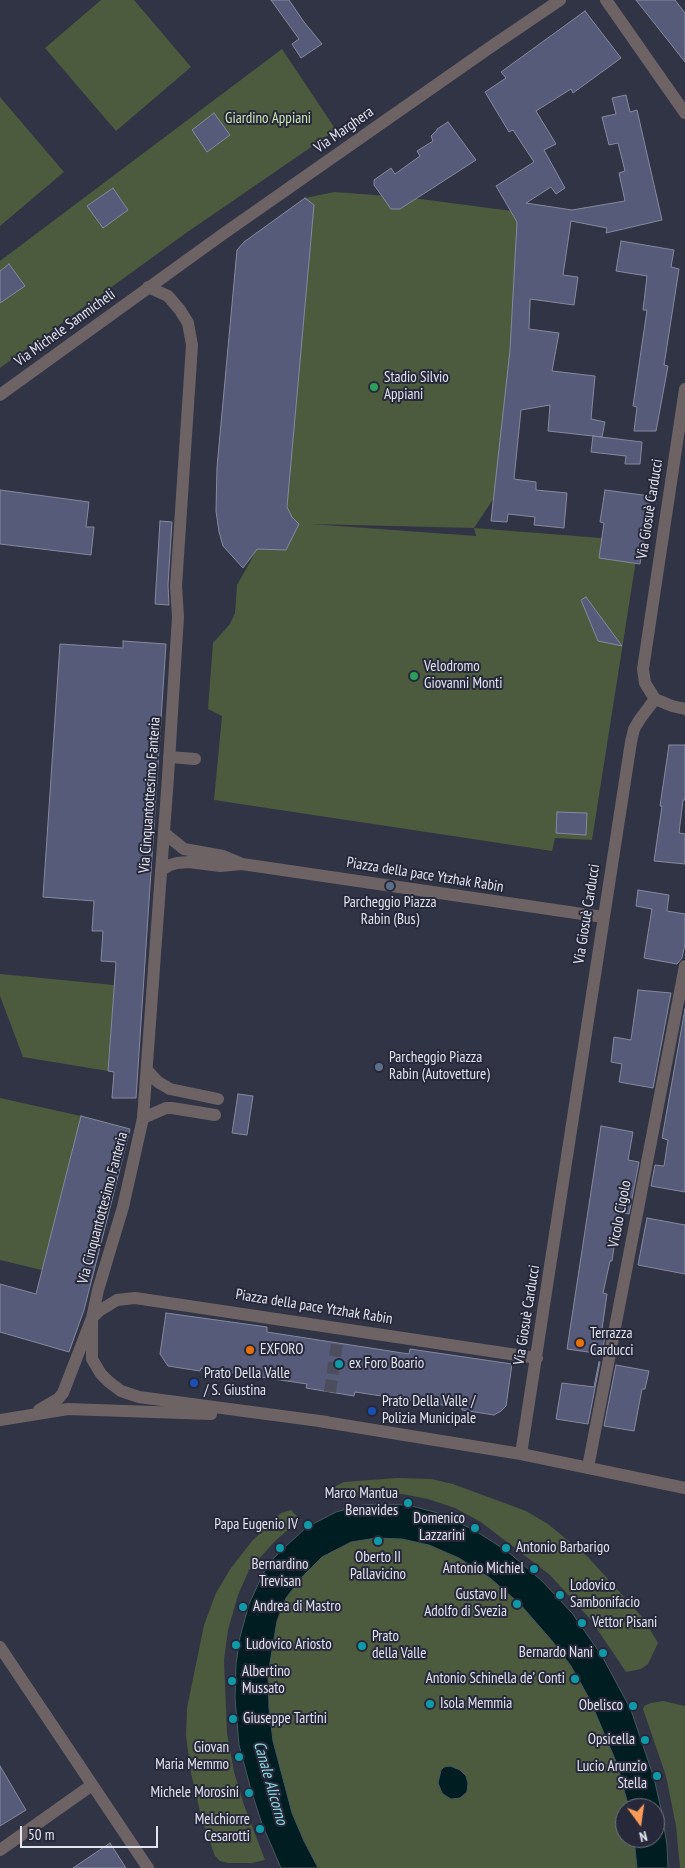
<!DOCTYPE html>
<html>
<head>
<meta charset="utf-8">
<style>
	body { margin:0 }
	#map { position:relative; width:685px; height:1868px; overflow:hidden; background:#313445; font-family:"PT Sans Narrow",sans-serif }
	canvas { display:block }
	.north { position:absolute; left:615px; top:1798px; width:50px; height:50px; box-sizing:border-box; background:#27293a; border:1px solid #727482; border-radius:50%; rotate:166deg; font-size:14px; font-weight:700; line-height:20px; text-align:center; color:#e2e4ef }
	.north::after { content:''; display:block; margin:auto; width:18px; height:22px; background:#fe9c57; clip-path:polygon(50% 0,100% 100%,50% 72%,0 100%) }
	.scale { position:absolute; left:20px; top:1826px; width:138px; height:22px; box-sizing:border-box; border:2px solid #e2e4ef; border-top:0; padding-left:6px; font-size:15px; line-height:18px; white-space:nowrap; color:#e2e4ef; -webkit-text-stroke:4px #27293a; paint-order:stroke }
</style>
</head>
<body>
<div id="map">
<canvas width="685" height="1868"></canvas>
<div class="north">N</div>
<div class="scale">50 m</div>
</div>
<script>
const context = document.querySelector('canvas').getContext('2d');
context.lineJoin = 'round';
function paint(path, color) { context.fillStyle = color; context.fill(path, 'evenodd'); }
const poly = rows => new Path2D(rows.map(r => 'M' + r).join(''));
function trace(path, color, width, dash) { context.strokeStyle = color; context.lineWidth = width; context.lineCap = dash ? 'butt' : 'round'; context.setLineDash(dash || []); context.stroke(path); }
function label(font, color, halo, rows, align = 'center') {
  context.font = font + ' "PT Sans Narrow",sans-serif'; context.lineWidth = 4; context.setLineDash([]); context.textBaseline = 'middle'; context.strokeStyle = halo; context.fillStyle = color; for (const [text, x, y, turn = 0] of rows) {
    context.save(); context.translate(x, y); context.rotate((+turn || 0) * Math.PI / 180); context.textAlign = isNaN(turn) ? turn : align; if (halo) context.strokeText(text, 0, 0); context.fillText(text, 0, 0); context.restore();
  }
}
paint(poly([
	[101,0,134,0,191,67,116,131,45,48],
	[282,49,336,130,186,233,0,368,0,261],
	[0,97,64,172,0,226],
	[335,192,413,198,535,214,530,316,516,450,516,465,474,528,639,541,592,840,555,838,552,851,214,800,222,716,208,709,213,643,230,624,235,613,237,585,254,555,243,568,223,546,219,532,216,511,217,467,237,250,244,242,305,198],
	[311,524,474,528,476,536],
	[0,974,114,985,108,1071,23,1057,0,996],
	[0,1098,81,1116,42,1270,0,1260],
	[397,1478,431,1479,453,1484,526,1511,548,1524,588,1557,643,1618,658,1643,648,1664,641,1669,626,1672,591,1620,550,1575,481,1522,455,1508,428,1499,402,1494,370,1495,334,1500,331,1499,330,1495,332,1488,344,1482],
	[291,1510,297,1516,297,1522,275,1541,249,1570,238,1595,228,1630,224,1660,227,1733,234,1772,244,1805,265,1860,252,1863,228,1863,220,1861,215,1856,202,1820,191,1773,186,1736,187,1708,204,1625,216,1593,231,1568,252,1541,281,1513],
	[376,1538,402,1539,429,1545,459,1558,490,1578,520,1604,553,1642,571,1666,590,1700,617,1764,629,1808,625,1808,625,1838,634,1838,637,1868,318,1868,304,1841,292,1813,273,1741,269,1708,268,1675,272,1645,277,1621,286,1598,302,1577,322,1557,351,1542],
	[663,1701,685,1706,685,1868,680,1868,676,1826,666,1776,643,1709,644,1706,651,1703]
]), '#4c5a3e');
const water = poly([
	[380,1504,408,1505,438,1513,474,1530,507,1551,542,1581,572,1613,602,1656,631,1710,654,1778,661,1809,667,1845,668,1868,637,1868,634,1838,655,1838,655,1808,629,1808,617,1764,590,1700,571,1666,553,1642,520,1604,490,1578,459,1558,429,1545,402,1539,376,1538,351,1542,322,1557,302,1577,286,1598,277,1621,268,1675,269,1708,273,1741,292,1813,304,1841,318,1868,281,1868,262,1824,251,1790,239,1745,235,1698,236,1664,240,1637,249,1604,262,1576,269,1563,286,1546,307,1527,336,1512,363,1505,380,1504],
	[450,1766,460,1770,466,1776,468,1783,467,1792,460,1798,451,1799,446,1796,442,1793,438,1783,441,1770,444,1767,450,1766]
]);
paint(water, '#001e21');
trace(water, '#44595f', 1);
const building = poly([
	[271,0,289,0,304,22,322,44,301,58,292,44,299,39,271,0],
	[636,0,675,0,685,13,685,62,636,0],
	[585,11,621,58,573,93,571,89,536,111,556,144,544,150,565,188,556,194,551,187,526,203,572,210,625,201,619,173,625,171,618,143,609,145,602,117,616,114,612,98,626,95,630,112,637,110,662,220,606,233,607,228,571,221,563,275,578,277,574,305,530,299,529,329,559,333,552,371,595,376,591,419,605,422,602,437,548,431,550,405,521,410,514,479,536,482,536,490,567,493,564,528,534,525,535,517,508,514,507,522,491,521,510,350,517,222,496,186,534,162,513,130,509,132,485,92,506,78,501,72,585,11],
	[214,113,230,135,207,152,192,130,214,113],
	[448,122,476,160,400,209,391,209,374,185,374,180,391,168,395,174,420,156,417,151,433,141,431,136,437,130,437,129,448,122],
	[113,188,128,210,103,228,87,206,113,188],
	[305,198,314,205,287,507,292,517,299,524,286,550,257,549,243,568,223,546,219,532,216,511,217,467,237,250,244,242,305,198],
	[621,241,674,250,671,267,679,269,664,365,668,366,656,431,634,431,637,407,633,406,647,310,643,310,647,276,616,271,621,241],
	[9,264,25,286,0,303,0,271,9,264],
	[593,436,642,442,640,464,625,464,626,456,591,452,593,436],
	[0,490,89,502,86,527,94,527,91,555,0,544,0,490],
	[605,490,650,496,640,564,599,558,604,523,600,522,605,490],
	[160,521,172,522,168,585,169,605,155,604,160,521],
	[586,597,622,646,598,641,581,600,586,597],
	[123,641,166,644,136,1098,112,1098,114,1072,108,1071,116,962,101,961,103,931,92,931,94,901,43,897,60,644,123,648,123,641],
	[669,745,685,745,685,800,683,800,679,833,685,834,685,864,654,861,662,806,660,806,669,745],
	[557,812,587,813,586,835,556,833,557,812],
	[638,890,669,895,667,911,685,914,685,944,682,958,677,964,644,958,652,909,636,906,638,890],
	[638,990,671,993,653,1088,619,1082,622,1064,611,1062,614,1037,631,1040,638,990],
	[685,1009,685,1192,651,1186,655,1165,664,1166,668,1140,662,1138,685,1009],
	[238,1094,253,1096,247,1135,232,1133,238,1094],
	[81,1116,130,1129,84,1310,69,1352,0,1332,0,1284,36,1294,81,1116],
	[601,1126,633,1132,628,1160,639,1162,629,1214,619,1212,612,1261,610,1261,603,1293,607,1294,601,1336,605,1337,602,1354,567,1349,601,1126],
	[647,1218,685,1225,685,1274,638,1265,647,1218],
	[166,1313,267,1327,267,1332,409,1354,410,1349,512,1364,506,1406,501,1411,494,1415,462,1410,462,1408,355,1392,354,1396,306,1388,307,1384,201,1368,200,1371,168,1366,160,1354,166,1313],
	[599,1362,600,1362,588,1424,556,1419,562,1383,594,1387,599,1362],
	[616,1365,649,1371,645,1389,642,1389,634,1431,604,1426,616,1365],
	[0,1766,26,1810,0,1826,0,1766],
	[110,1843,126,1868,73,1868,110,1843]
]);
paint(building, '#565b7a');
trace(building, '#86899e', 1);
trace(poly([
	[330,1392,337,1343]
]), '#4c4e5e', 12, [12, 6]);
trace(poly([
	[606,0,685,113],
	[148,287,168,296,180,310,188,323,192,345,176,586,178,617,168,777,143,1118,123,1207,98,1290,92,1318,92,1359,101,1374,109,1382,121,1391,139,1397,327,1422],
	[0,395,223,234,492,46,560,0],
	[655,699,645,683,643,669,685,389],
	[655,699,672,706,685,709],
	[169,757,195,759],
	[164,833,184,849,223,856,240,863],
	[161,870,170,865,177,863,189,862,220,866,242,864,603,917],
	[147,1070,158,1082,170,1089,218,1099],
	[143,1118,166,1108,172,1108,215,1115],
	[39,1410,58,1399,63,1393,92,1318,99,1311,117,1300,135,1298,537,1358],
	[0,1420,68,1409,211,1414],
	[319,1421,521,1454,685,1488],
	[521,1454,631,742,634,729,640,719,655,699],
	[588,1467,685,966],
	[0,1647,148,1868],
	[0,1850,92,1785]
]), '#6d6365', 12);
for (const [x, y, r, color] of [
	[374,387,5,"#2e9e5b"],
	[414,676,5,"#2e9e5b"],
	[390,886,5,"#5c6f8a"],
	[379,1067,5,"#5c6f8a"],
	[580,1343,5,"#e8710a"],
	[250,1350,5,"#e8710a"],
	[339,1364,5,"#0f9aa8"],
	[194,1383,5,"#1a4fb4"],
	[372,1411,5,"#1a4fb4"],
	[408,1503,5,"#0f9aa8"],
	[308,1525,5,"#0f9aa8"],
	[475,1528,5,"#0f9aa8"],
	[378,1541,5,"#0f9aa8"],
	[280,1548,5,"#0f9aa8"],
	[506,1548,5,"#0f9aa8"],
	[534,1569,5,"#0f9aa8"],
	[560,1595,5,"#0f9aa8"],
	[517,1604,5,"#0f9aa8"],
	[243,1607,5,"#0f9aa8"],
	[582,1623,5,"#0f9aa8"],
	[236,1645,5,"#0f9aa8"],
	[362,1646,5,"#0f9aa8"],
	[603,1653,5,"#0f9aa8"],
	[575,1679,5,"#0f9aa8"],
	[232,1681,5,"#0f9aa8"],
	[430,1704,5,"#0f9aa8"],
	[633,1706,5,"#0f9aa8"],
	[233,1719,5,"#0f9aa8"],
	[645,1740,5,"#0f9aa8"],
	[239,1757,5,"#0f9aa8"],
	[657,1776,5,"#0f9aa8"],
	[249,1793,5,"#0f9aa8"],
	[260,1829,5,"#0f9aa8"]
]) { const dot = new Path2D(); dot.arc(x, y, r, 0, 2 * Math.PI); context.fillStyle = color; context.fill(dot); trace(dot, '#27293a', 2); }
label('15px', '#cbe8b0', '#27293a', [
	["Giardino Appiani",268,119]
]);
label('15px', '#e2e4ef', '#27293a', [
	["Via Marghera",344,130,-35],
	["Via Michele Sanmicheli",65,328,-36],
	["Via Giosuè Carducci",650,509,-81],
	["Via Cinquantottesimo Fanteria",150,795,-86],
	["Piazza della pace Ytzhak Rabin",425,875,9],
	["Via Giosuè Carducci",587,914,-81],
	["Via Cinquantottesimo Fanteria",103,1208,-75],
	["Vicolo Cigolo",620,1214,-79],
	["Piazza della pace Ytzhak Rabin",314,1307,9],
	["Via Giosuè Carducci",527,1315,-81]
]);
label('15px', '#e2e4ef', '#27293a', [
	["Stadio Silvio",384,378],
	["Appiani",384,395],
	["Velodromo",424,667],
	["Giovanni Monti",424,684],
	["Parcheggio Piazza",390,903,"center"],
	["Rabin (Bus)",390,920,"center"],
	["Parcheggio Piazza",389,1058],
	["Rabin (Autovetture)",389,1075],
	["Terrazza",590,1334],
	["Carducci",590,1351],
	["EXFORO",260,1350],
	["ex Foro Boario",349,1364],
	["Prato Della Valle",204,1374],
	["/ S. Giustina",204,1391],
	["Prato Della Valle /",382,1402],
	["Polizia Municipale",382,1419],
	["Marco Mantua",398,1494,"right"],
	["Benavides",398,1511,"right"],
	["Domenico",465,1519,"right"],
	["Lazzarini",465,1536,"right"],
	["Papa Eugenio IV",298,1525,"right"],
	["Antonio Barbarigo",516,1548],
	["Oberto II",378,1558,"center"],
	["Pallavicino",378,1575,"center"],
	["Bernardino",280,1565,"center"],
	["Trevisan",280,1582,"center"],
	["Antonio Michiel",524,1569,"right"],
	["Lodovico",570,1586],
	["Sambonifacio",570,1603],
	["Gustavo II",507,1595,"right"],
	["Adolfo di Svezia",507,1612,"right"],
	["Andrea di Mastro",253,1607],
	["Vettor Pisani",592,1623],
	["Prato",372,1637],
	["della Valle",372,1654],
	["Ludovico Ariosto",246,1645],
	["Bernardo Nani",593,1653,"right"],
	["Albertino",242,1672],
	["Mussato",242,1689],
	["Antonio Schinella de’ Conti",565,1679,"right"],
	["Isola Memmia",440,1704],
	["Obelisco",623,1706,"right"],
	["Giuseppe Tartini",243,1719],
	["Opsicella",635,1740,"right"],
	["Giovan",229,1748,"right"],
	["Maria Memmo",229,1765,"right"],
	["Lucio Arunzio",647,1767,"right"],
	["Stella",647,1784,"right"],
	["Michele Morosini",239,1793,"right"],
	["Melchiorre",250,1820,"right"],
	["Cesarotti",250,1837,"right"]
], 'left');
label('italic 16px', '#8bdce3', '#27293a', [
	["Canale Alicorno",270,1783,74]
]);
</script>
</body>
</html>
